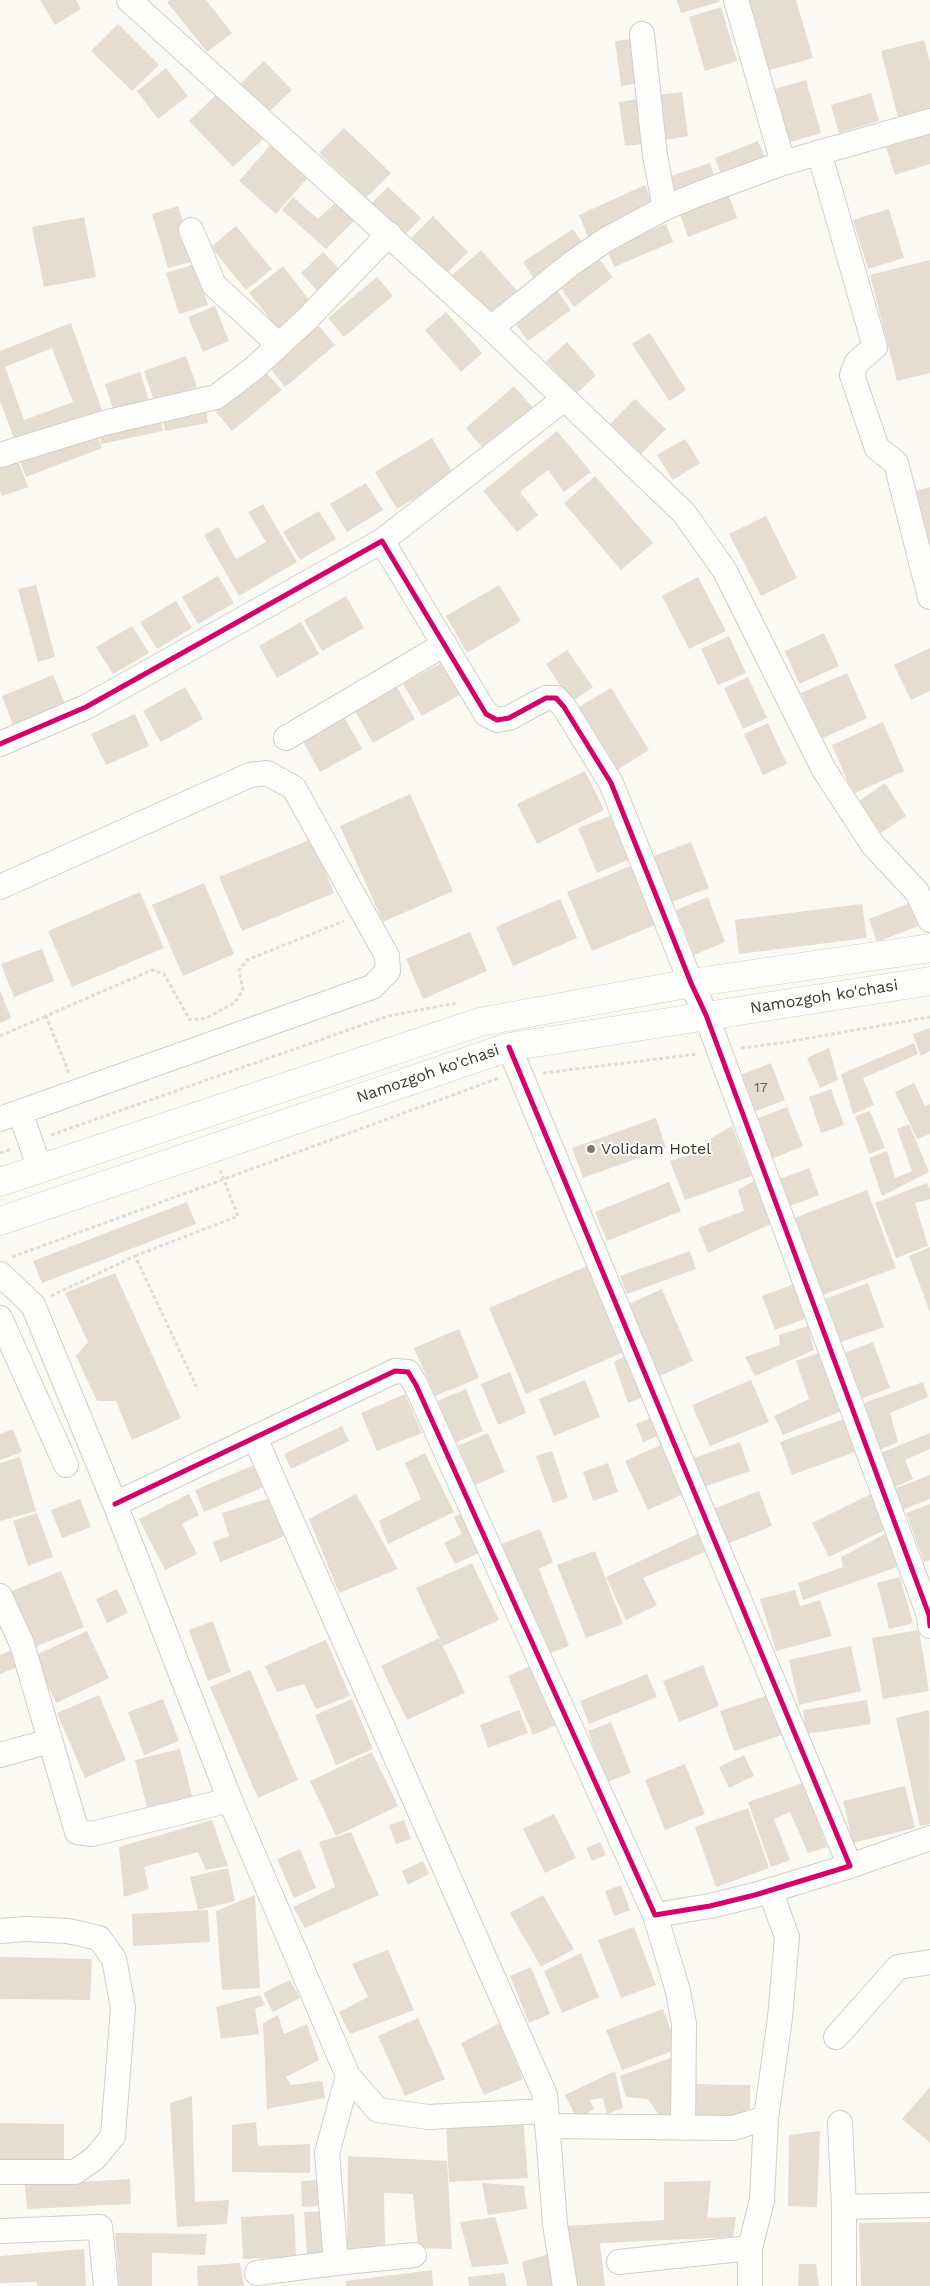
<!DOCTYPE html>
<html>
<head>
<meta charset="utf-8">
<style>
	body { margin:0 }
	canvas { display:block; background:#faf9f2 }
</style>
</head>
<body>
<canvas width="930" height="2286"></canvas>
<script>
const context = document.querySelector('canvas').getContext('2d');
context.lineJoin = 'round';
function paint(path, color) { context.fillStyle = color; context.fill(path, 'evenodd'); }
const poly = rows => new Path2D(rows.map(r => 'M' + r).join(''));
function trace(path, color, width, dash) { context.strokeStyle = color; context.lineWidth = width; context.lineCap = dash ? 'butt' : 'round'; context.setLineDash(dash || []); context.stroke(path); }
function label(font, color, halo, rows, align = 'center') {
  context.font = font + ' "Work Sans",sans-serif'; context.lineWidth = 4; context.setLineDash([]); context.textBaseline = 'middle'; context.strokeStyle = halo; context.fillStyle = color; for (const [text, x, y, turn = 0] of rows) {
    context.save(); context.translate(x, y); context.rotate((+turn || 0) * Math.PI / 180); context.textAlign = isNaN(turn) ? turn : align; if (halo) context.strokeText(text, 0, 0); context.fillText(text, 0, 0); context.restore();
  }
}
paint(poly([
	[40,0,76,0,81,9,55,25],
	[170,0,206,0,232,33,207,52,167,2],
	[677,0,719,0,720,2,681,13],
	[746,0,796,0,813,58,767,71],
	[721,7,737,61,705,71,689,17],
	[118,24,159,65,132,91,91,51],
	[639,38,645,82,621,86,615,41],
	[924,40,930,62,930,113,899,121,881,51],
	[264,61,292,90,267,114,239,85],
	[166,68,188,96,158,119,137,91],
	[806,80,821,133,787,143,771,90],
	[682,92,688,136,664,140,658,95],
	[218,93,263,139,233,167,189,121],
	[871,93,879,121,839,133,831,105],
	[643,98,649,143,625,146,619,102],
	[344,128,391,173,366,198,319,153],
	[930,134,930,164,895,175,886,147],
	[274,141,311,174,276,214,239,181],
	[758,141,766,160,722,177,715,158],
	[710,163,716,181,674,196,668,177],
	[645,185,654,207,588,237,579,215],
	[388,187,421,218,405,235,372,203],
	[728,193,737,218,688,237,679,212],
	[293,197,318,219,338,200,356,219,326,249,282,210],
	[178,206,195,261,168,268,152,214],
	[889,209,904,258,868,269,853,220],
	[433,216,468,252,445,275,409,240],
	[84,217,96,277,44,287,32,227],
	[666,224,673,242,614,267,607,249],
	[236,226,272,269,246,290,211,247],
	[573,229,585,247,535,280,523,262],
	[481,250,518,292,488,318,450,277],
	[323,252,345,275,322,296,301,273],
	[599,259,613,277,574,307,561,288],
	[930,260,930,373,897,381,870,275],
	[195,264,208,305,179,314,166,273],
	[283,266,313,305,280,331,249,293],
	[377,277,393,296,344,337,328,318],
	[557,290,571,310,528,341,514,322],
	[215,306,229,341,203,352,188,317],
	[446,312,482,353,461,372,425,330],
	[71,323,103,413,16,443,0,401,0,351],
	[52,348,73,402,24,420,5,367],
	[319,326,335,345,285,387,269,367],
	[650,333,686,390,669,401,632,344],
	[567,342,596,375,576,394,546,361],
	[186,356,197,387,154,401,144,371],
	[265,371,282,390,232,431,216,412],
	[140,372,149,401,114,412,105,384],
	[514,386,535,410,486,452,466,428],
	[635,399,666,429,641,454,610,424],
	[206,410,208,423,165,431,163,419],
	[161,419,163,431,101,444,99,432],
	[94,427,102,448,26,477,18,456],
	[557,431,591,472,564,492,548,470,520,492,538,515,517,532,483,491],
	[432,438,454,475,397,509,375,472],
	[685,439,700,463,673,480,657,455],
	[16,455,28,487,2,496,0,491,0,461],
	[595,476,653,543,621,570,564,503],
	[366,483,383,510,347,532,330,504],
	[930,487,930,547,929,547,915,491],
	[263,504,297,562,239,596,204,535,218,527,236,559,266,542,248,512],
	[319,511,336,539,300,560,283,532],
	[766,516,797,578,761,596,729,534],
	[218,576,234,603,198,624,182,597],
	[698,577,726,631,689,649,662,596],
	[36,585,55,657,38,662,18,589],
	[499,585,521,621,467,653,446,616],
	[346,596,364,628,322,651,304,620],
	[176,601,192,628,157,649,140,622],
	[301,622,319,654,277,678,259,646],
	[132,626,149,653,113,674,96,647],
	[824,633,839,666,799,684,785,651],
	[729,636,746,673,718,685,701,649],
	[930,648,930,691,911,700,894,665],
	[567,650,593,687,571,702,546,664],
	[445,661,463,693,422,716,403,684],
	[847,673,867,718,821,739,801,693],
	[53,675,65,704,13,725,2,696],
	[748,677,767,718,743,729,724,688],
	[185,687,203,719,161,742,143,711],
	[397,687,415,719,373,743,355,711],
	[611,688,649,750,617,770,579,707],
	[135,714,149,746,106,765,91,734],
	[344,717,362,749,320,772,302,740],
	[883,722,904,771,853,794,832,745],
	[768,723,787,764,763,775,744,734],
	[585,771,604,810,537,844,517,804],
	[885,783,906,816,881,833,859,801],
	[410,794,453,891,383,922,340,826],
	[610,816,628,860,597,873,578,828],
	[312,839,334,893,242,931,219,877],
	[691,842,709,888,669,903,651,857],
	[630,866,655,925,592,951,567,892],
	[204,883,234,954,183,976,152,905],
	[140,892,164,948,72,987,48,931],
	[708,897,725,942,694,955,676,910],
	[560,899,577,938,513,966,496,927],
	[910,903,918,926,877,942,869,919],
	[862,904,867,938,739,954,735,920],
	[470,932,487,971,423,999,406,959],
	[42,949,54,981,14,997,1,964],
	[0,990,11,1018,0,1023],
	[930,1028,930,1051,921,1056,913,1034],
	[914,1043,918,1054,863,1078,874,1105,853,1114,841,1074],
	[829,1048,838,1080,820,1088,807,1058],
	[771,1063,785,1100,751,1113,737,1076],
	[914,1083,925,1106,930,1104,930,1134,917,1139,895,1092],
	[831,1089,844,1125,821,1133,809,1097],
	[787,1107,803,1146,767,1161,751,1121],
	[870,1111,885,1148,869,1154,855,1116],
	[656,1118,666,1148,583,1178,572,1148],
	[909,1124,929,1172,882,1196,869,1158,887,1151,895,1178,912,1171,897,1129],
	[732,1126,752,1176,685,1200,670,1161,711,1148,711,1138],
	[809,1168,819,1195,787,1207,777,1180],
	[755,1180,773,1223,708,1253,698,1228,744,1211,738,1190],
	[669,1182,681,1211,607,1241,595,1212],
	[927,1183,930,1189,930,1199,915,1203,928,1246,896,1258,875,1203],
	[867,1190,896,1268,820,1296,792,1219],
	[187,1202,196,1224,42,1283,33,1261],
	[930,1247,930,1312,909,1256],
	[690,1251,696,1269,627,1294,620,1276],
	[587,1266,624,1352,526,1394,489,1308],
	[115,1273,181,1418,132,1440,116,1401,97,1401,76,1356,88,1342,65,1293],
	[797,1283,810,1317,775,1330,762,1296],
	[868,1283,884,1327,838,1343,822,1300],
	[662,1289,693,1361,660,1376,629,1304],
	[808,1326,814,1350,755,1376,745,1357,780,1345,779,1335],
	[459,1329,479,1378,435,1396,414,1348],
	[873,1342,890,1388,860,1399,842,1354],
	[822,1352,844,1410,783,1435,774,1416,809,1399,796,1361],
	[628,1354,647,1396,628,1403,614,1362],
	[510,1372,526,1413,498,1425,481,1384],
	[585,1380,600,1417,554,1436,539,1399],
	[751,1380,769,1422,710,1446,692,1405],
	[923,1382,928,1397,890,1413,898,1442,877,1451,861,1404],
	[466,1389,483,1431,452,1444,435,1402],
	[405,1394,422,1433,377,1451,361,1413],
	[653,1417,660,1435,643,1442,636,1424],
	[844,1419,855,1452,792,1475,780,1442],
	[342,1426,349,1441,291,1469,284,1454],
	[13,1429,22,1452,0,1460,0,1434],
	[488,1433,505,1472,475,1485,458,1446],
	[930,1433,930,1449,905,1460,913,1479,893,1488,878,1454],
	[740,1442,750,1471,701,1488,691,1459],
	[665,1443,688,1492,648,1510,625,1461],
	[552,1451,568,1498,553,1503,536,1456],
	[425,1453,454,1512,388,1544,379,1521,421,1499,405,1463],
	[20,1457,36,1511,0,1521,0,1463],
	[608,1463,618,1492,593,1501,583,1472],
	[254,1465,264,1487,204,1512,195,1490],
	[930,1475,930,1499,902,1510,894,1489],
	[759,1491,772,1526,727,1544,713,1509],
	[875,1492,893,1526,829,1557,812,1523],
	[189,1494,199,1515,182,1524,197,1554,165,1570,139,1519],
	[356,1494,398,1569,339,1593,309,1519],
	[270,1498,285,1536,220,1562,213,1542,229,1536,222,1513],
	[80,1499,91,1527,62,1538,51,1510],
	[930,1504,930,1560,924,1562,906,1513],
	[37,1513,53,1557,28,1566,13,1521],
	[463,1513,479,1553,455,1564,444,1543,462,1534,454,1517],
	[540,1529,553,1562,539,1569,569,1646,545,1655,496,1546],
	[704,1531,712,1549,643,1578,657,1605,626,1620,606,1577],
	[889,1532,903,1565,803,1600,798,1583,843,1567,841,1557],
	[595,1551,623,1624,586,1638,557,1565],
	[472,1563,499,1620,443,1646,416,1588],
	[61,1571,84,1627,30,1649,7,1593],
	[900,1577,913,1623,889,1629,877,1583],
	[117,1589,128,1613,107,1623,96,1599],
	[795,1590,800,1606,820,1600,832,1636,776,1651,760,1599],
	[213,1621,231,1672,208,1681,189,1630],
	[919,1630,929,1691,883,1699,872,1638],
	[87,1631,109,1678,56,1703,34,1656],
	[439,1638,465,1693,407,1720,381,1666],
	[326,1640,350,1696,316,1709,304,1684,277,1692,265,1666],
	[851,1646,861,1691,799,1705,789,1660],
	[15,1649,22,1665,0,1674,0,1655],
	[703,1665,719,1706,679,1722,663,1681],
	[530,1666,556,1725,533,1735,508,1676],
	[250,1670,298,1780,258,1798,210,1687],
	[647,1674,657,1697,589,1724,580,1701],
	[775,1693,788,1733,734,1751,720,1711],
	[99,1695,126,1760,85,1778,57,1713],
	[163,1699,179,1741,144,1755,128,1712],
	[352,1699,373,1749,336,1765,315,1715],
	[867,1700,871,1724,806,1734,803,1710],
	[519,1710,528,1733,488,1748,480,1725],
	[929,1710,930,1824,920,1826,896,1718],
	[611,1722,631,1773,607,1782,588,1731],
	[180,1749,193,1800,148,1811,135,1760],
	[372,1752,398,1806,336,1836,310,1781],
	[744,1755,754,1776,729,1788,719,1767],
	[685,1764,705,1814,665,1830,645,1780],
	[803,1783,827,1847,808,1853,790,1812,774,1819,790,1860,771,1867,748,1802],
	[905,1786,915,1828,853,1843,843,1801],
	[748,1808,769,1868,716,1887,695,1827],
	[554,1814,576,1858,545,1873,523,1829],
	[212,1820,228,1866,206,1870,198,1852,144,1867,149,1889,124,1897,119,1847],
	[404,1820,411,1839,396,1844,389,1825],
	[351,1832,379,1895,305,1928,293,1907,335,1887,319,1842],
	[600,1842,606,1855,592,1861,586,1848],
	[300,1849,316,1888,294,1898,277,1859],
	[423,1861,429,1874,408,1885,402,1871],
	[228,1868,235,1901,198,1910,190,1877],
	[621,1885,630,1910,614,1916,605,1891],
	[255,1895,260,1988,222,1990,216,1911],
	[543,1895,574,1949,541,1967,510,1913],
	[208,1910,210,1942,133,1946,132,1914],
	[634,1927,656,1985,621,1998,598,1940],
	[388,1950,414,2010,350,2034,339,2012,368,1997,352,1964],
	[581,1953,599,1997,562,2013,544,1971],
	[0,1957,92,1959,90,2000,0,1999],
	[531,1967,550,2014,529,2023,510,1976],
	[290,1980,300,1998,273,2012,263,1993],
	[260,1995,265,2005,255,2009,259,2034,221,2039,216,2007],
	[663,2009,678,2049,622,2070,606,2030],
	[278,2015,284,2034,307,2024,319,2060,286,2077,291,2085,322,2081,325,2098,267,2109,263,2023],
	[418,2018,445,2079,405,2096,378,2036],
	[500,2023,523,2079,484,2095,461,2043],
	[673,2057,672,2115,662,2120,648,2099,626,2097,620,2076],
	[615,2071,623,2108,607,2114,603,2098,590,2100,594,2109,577,2119,565,2095],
	[688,2084,750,2085,750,2116,688,2115],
	[930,2087,930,2143,902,2119],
	[192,2096,195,2202,229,2200,227,2224,177,2227,170,2103],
	[523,2117,528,2178,449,2182,446,2122],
	[256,2122,258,2146,310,2144,310,2173,232,2172,232,2125],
	[0,2123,64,2124,64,2165,0,2163],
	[820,2131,817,2207,788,2206,789,2135],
	[348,2156,447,2161,452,2249,418,2248,413,2194,384,2193,385,2253,347,2256],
	[130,2179,131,2204,27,2209,25,2185],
	[317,2180,318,2206,302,2207,301,2181],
	[711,2181,707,2218,736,2217,733,2237,600,2243,605,2286,575,2286,567,2226,664,2220,664,2182],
	[482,2183,524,2186,527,2209,488,2215],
	[324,2211,327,2254,307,2255,304,2212],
	[294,2214,296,2257,243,2259,241,2217],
	[495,2217,509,2264,472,2267,460,2222],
	[930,2222,930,2286,861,2286,859,2223],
	[115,2233,207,2234,205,2255,152,2253,152,2286,119,2286],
	[84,2249,86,2286,37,2286,36,2282,0,2283,0,2256],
	[549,2254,557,2286,527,2286,522,2262],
	[240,2263,244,2286,198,2286,197,2266],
	[799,2264,816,2264,819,2286,798,2286],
	[432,2270,433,2286,346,2286,346,2281],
	[504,2273,507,2286,469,2286,468,2277]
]), '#e5ded0');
const minor = poly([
	[129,0,491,328,684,513,725,571,823,768,873,845,917,892,930,920],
	[736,0,783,163,930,121],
	[642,34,655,156,665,208],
	[819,152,875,347,857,362,852,375,877,448,896,463,930,597],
	[191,230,214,285,279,345],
	[491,328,571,264,607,239,665,208,701,193,783,163],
	[0,455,104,423,216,397,253,369,305,321,389,234],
	[382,541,564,399],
	[286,738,445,644],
	[0,744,86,707,382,541,486,714,497,720,509,718,546,698,556,698,564,707,611,783,691,983,706,1015,929,1615,930,1626],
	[0,887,250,775,267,773,294,788,387,956,388,971,372,987,0,1119],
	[20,1112,40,1169],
	[0,1274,33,1305,115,1504,230,1800,348,2076,327,2153,336,2263,257,2273],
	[0,1318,66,1465],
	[255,1438,545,2095,555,2224,565,2286],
	[115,1504,395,1371,408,1372,416,1385,655,1915,710,1906,755,1895,850,1866,509,1047],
	[0,1596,22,1644,77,1832,92,1834,230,1800],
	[0,1755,50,1741],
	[850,1866,930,1838],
	[655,1915,678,1991,684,2024,683,2128],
	[0,1931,26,1929,68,1931,99,1938,114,1959,123,2007,113,2136,95,2158,75,2172,0,2172],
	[836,2037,898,1967,930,1962],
	[348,2076,378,2110,428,2117,546,2111],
	[840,2123,844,2207,930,2205],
	[547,2126,733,2128,766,2118,780,2018,787,1937,770,1890],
	[844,2207,844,2286],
	[0,2231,100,2227,106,2286],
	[619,2262,750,2248],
	[336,2263,414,2255],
	[750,2286,750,2248,762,2200,766,2118]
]);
const major = poly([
	[0,1182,480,1022,691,983,930,948],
	[0,1221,509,1047,930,981]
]);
trace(minor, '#d1cfc6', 26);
trace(major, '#d1cfc6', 29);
trace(poly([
	[0,1036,46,1016],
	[741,1048,781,1043,930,1017],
	[69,1073,46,1016,152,970,164,974,190,1020,206,1018,234,1003,243,990,239,970,247,960,344,921],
	[543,1073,698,1054],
	[51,1135,388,1016,457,1003],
	[0,1153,12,1149],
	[135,1256,238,1216,220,1170],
	[12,1257,499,1078],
	[51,1296,135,1256,198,1390]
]), '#dededb', 3, [4, 2.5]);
trace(minor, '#fefefd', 24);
trace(major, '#fefefd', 28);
trace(poly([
	[0,744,86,707,382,541,486,714,497,720,509,718,546,698,556,698,564,707,611,783,691,983,706,1015,929,1615,930,1626],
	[115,1504,395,1371,408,1372,416,1385,655,1915,710,1906,755,1895,850,1866,509,1047]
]), '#d6006c', 5);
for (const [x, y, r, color] of [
	[591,1149,5,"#7d7b70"]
]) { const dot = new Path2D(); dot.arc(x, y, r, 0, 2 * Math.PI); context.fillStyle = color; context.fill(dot); trace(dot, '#fff', 2); }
label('14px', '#656154', null, [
	["17",761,1088]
]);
label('16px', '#3a372a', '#fff', [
	["Namozgoh ko'chasi",824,997,-9],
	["Namozgoh ko'chasi",428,1074,-19]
]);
label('16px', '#3a372a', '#fff', [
	["Volidam Hotel",601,1149]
], 'left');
</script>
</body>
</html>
